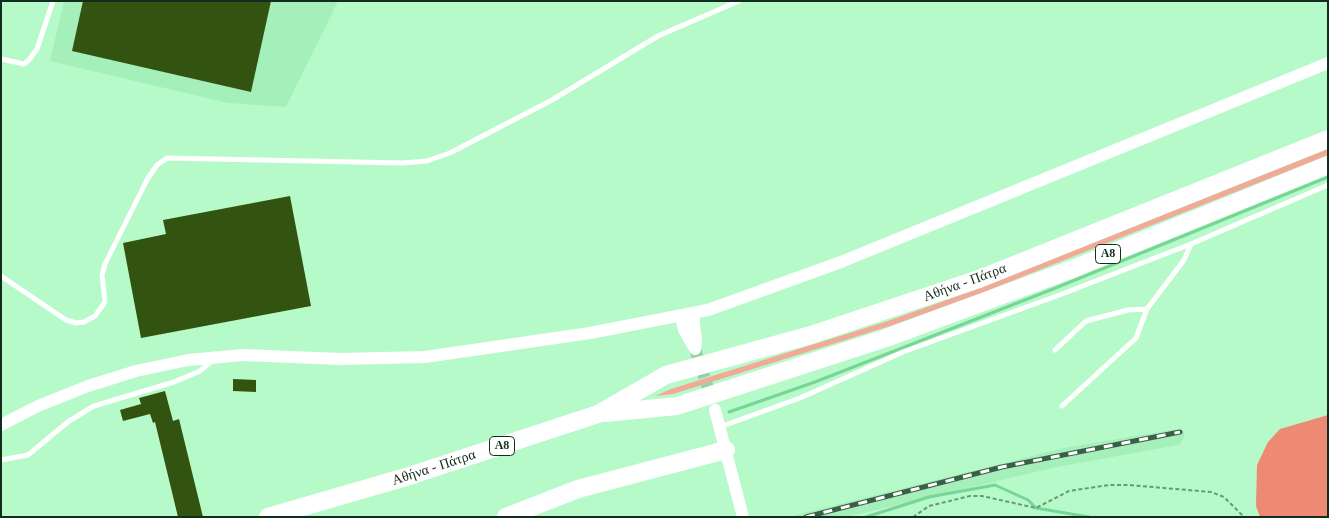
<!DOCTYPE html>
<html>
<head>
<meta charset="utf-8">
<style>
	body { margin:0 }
	#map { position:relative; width:1329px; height:518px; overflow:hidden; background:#b7faca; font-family:Georgia,serif }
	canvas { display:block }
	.frame { position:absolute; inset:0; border:2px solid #132d1c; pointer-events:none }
</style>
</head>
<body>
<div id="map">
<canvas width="1329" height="518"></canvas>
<div class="frame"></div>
</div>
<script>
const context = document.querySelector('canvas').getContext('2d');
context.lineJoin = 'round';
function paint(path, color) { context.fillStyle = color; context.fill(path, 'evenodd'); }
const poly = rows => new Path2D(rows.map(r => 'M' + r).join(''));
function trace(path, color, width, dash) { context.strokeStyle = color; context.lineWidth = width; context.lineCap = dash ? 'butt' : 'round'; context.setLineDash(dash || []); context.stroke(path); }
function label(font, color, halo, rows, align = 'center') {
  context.font = font + ' Georgia,serif'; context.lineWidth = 5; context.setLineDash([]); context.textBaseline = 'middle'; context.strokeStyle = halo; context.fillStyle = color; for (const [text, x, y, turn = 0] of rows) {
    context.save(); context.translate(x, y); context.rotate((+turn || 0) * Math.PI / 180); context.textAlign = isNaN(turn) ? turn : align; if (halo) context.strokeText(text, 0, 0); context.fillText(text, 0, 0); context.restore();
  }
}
paint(poly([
	[64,1,338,1,286,107,228,103,50,61],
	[1178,429,1183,431,1185,435,1180,444,1172,446,1052,468,847,517,788,517,1064,448]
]), '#a5efbb');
paint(poly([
	[1328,149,1328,155,984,292,890,326,673,394,655,396,671,389,888,321,983,287]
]), '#f3a998');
paint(poly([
	[1328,415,1328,517,1260,517,1256,506,1257,465,1268,442,1280,429]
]), '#ee8973');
trace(poly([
	[729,412,815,382,1053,289,1328,177],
	[866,517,929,497,995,485,1028,500,1036,508,1089,517]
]), '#77d596', 3);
paint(poly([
	[83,1,271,1,251,92,72,51],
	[290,196,311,306,141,338,123,243,166,234,163,220],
	[233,379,256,380,256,392,233,391],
	[165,391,173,421,179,419,203,517,178,517,155,422,153,423,150,414,123,421,120,410,141,404,139,398]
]), '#325410');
trace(poly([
	[695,349,713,403]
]), '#96d1a7', 12, [12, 6]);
trace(poly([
	[913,517,929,506,970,496,982,496,1036,508,1069,491,1109,485,1129,485,1211,492,1224,497,1244,517]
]), '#689877', 2, [4, 2.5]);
trace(poly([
	[1,59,24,64,29,60,37,49,53,1],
	[1,276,66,320,76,323,84,322,95,316,105,302,102,275,105,264,148,178,157,165,167,158,403,163,427,161,450,153,552,100,658,36,739,1],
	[1055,350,1086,321,1128,310,1147,309],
	[1062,406,1136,338,1147,309,1184,260,1191,244],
	[720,427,800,398,903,352,1062,294,1191,244,1328,185],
	[1,460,28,455,69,421,94,406,174,382,200,371,213,360]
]), '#fff', 5);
trace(poly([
	[693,314,696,340,695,349],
	[681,317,684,330,695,349],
	[715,410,743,517],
	[1,425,38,406,88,386,136,371,188,360,243,355,340,359,425,357,590,333,708,310,841,262,1328,63]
]), '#fff', 12);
trace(poly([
	[605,413,677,406,886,338,1075,268,1328,165],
	[268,517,406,477,598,414,666,375,811,335,979,279,1328,139],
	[506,517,578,489,726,450]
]), '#fff', 18);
const rail = poly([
	[806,517,1002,467,1180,432]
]);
trace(rail, '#3b5f46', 5);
trace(rail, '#fff', 3, [9]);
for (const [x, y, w] of [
	[1108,254,25],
	[502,446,25]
]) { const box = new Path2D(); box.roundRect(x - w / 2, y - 9.5, w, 19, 4); context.fillStyle = '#fff'; context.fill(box); trace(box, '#132d1c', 1); }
label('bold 12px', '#132d1c', null, [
	["Α8",1108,254],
	["Α8",502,446]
]);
label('14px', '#132d1c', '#fff', [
	["Αθήνα - Πάτρα",965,283,-20],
	["Αθήνα - Πάτρα",434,468,-18]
]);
</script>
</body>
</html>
